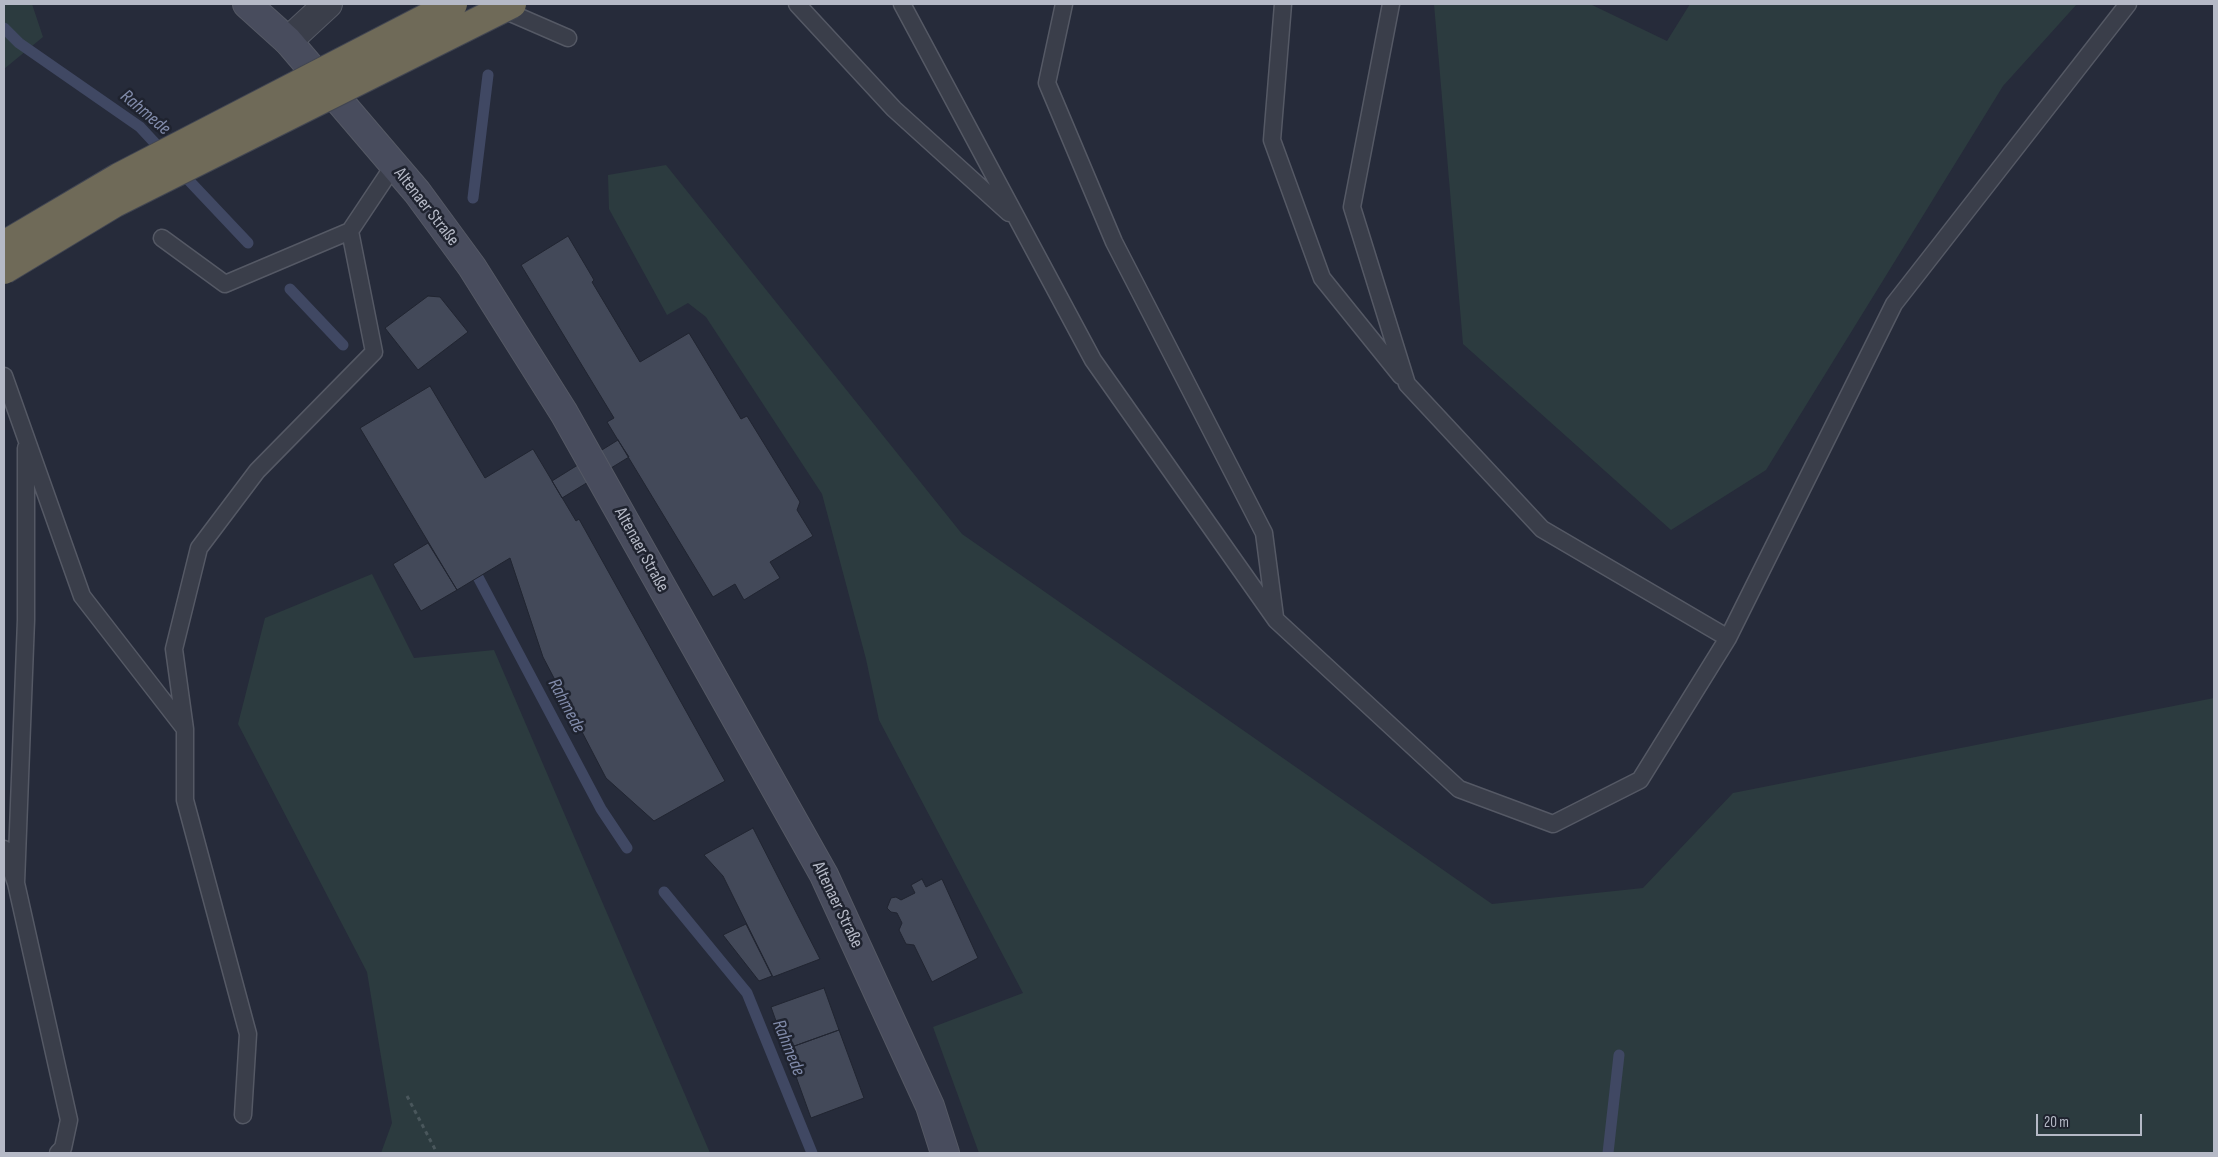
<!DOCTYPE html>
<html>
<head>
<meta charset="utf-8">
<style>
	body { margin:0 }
	#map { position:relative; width:2218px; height:1157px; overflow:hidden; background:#262b3a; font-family:"Sofia Sans Condensed",sans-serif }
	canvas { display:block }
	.frame { position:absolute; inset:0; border:5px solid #b5b9c6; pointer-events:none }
	.scale { position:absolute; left:2036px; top:1114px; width:106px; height:22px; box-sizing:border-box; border:2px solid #b5b9c6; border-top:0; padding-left:6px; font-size:15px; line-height:18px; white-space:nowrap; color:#b5b9c6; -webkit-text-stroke:4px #1f232f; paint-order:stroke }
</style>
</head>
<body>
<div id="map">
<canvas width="2218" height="1157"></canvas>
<div class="frame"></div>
<div class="scale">20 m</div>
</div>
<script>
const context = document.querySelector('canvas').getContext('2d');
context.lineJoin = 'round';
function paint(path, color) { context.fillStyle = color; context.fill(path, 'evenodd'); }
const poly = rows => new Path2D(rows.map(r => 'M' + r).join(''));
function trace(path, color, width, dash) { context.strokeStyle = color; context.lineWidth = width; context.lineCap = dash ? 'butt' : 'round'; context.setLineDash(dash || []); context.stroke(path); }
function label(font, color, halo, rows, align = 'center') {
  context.font = font + ' "Sofia Sans Condensed",sans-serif'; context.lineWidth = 5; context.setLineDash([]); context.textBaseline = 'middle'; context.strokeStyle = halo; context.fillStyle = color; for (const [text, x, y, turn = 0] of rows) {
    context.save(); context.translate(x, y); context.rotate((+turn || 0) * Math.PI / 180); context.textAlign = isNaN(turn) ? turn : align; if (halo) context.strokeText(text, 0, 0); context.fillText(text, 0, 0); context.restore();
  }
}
paint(poly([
	[4,4,32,4,43,37,4,69],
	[1434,4,1590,4,1667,41,1690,4,2077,4,2003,86,1766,470,1671,530,1463,344],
	[666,165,962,534,1492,904,1643,888,1733,793,2214,698,2214,1153,979,1153,933,1027,1023,993,879,720,866,659,822,494,706,317,688,303,667,315,609,209,608,175],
	[372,574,414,658,494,650,710,1153,381,1153,392,1123,367,972,238,724,265,618]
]), '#2c3b3f');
trace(poly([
	[4,28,19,43,140,127,165,154],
	[179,170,248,243],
	[473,198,488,75],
	[290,289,343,345],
	[478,577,601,809,627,848],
	[664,892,747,993,812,1153],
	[1608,1153,1619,1055]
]), '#404863', 11);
const building = poly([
	[568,236,594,280,592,282,640,362,689,333,741,419,747,416,800,502,797,510,813,536,770,562,780,578,744,600,735,584,713,597,607,422,614,418,521,265,568,236],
	[428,296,440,297,468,332,418,370,385,328,428,296],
	[430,386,485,478,533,449,576,521,579,519,725,781,654,821,606,778,543,657,510,558,457,590,360,428,430,386],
	[618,440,629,457,562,498,552,481,618,440],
	[428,543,457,590,421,611,393,564,428,543],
	[753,828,820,959,773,977,723,876,704,855,753,828],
	[922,879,926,887,942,879,978,958,932,982,914,945,906,944,899,930,902,923,897,913,891,912,887,908,891,898,896,897,901,900,915,893,911,885,922,879],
	[746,924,772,976,759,981,723,935,746,924],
	[824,988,839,1030,786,1049,771,1007,824,988],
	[839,1030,864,1098,811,1118,786,1049,839,1030]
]);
paint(building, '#434959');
trace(building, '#212531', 1);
const lane = poly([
	[797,4,894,109,1009,213],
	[902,4,1093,360,1276,620,1459,789,1553,824,1640,780,1728,638,1894,304,2128,4],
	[1064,4,1047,83,1114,242,1264,533,1275,617],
	[1283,4,1272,140,1322,278,1401,376],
	[1391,4,1352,207,1407,384,1542,529,1728,638],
	[499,8,568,38],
	[162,238,225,284,350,231],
	[4,376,82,596,185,729,174,649,199,548,257,471,374,352,350,231,394,165],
	[185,729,185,800,248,1034,243,1115],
	[4,849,16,883,69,1120,63,1148,58,1153],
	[16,883,26,620,26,448]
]);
const street = poly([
	[288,41,328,4]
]);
const secondary = poly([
	[247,4,288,41,417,192,472,267,564,413,824,875,930,1106,945,1153]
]);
trace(lane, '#555965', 19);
trace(street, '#555965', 30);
trace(secondary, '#555965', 30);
trace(poly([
	[407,1096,437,1153]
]), '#4a575c', 3, [4, 4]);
trace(lane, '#3a3e4a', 16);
trace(street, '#3a3e4a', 28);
trace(secondary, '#484c5d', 28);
const highwayBridge = poly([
	[4,245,119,177,453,4],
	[4,270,115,203,512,4]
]);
trace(highwayBridge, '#424652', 30, []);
trace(highwayBridge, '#6f6a58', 28);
label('18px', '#b5b9c6', '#1f232f', [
	["Altenaer Straße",426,207,52],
	["Altenaer Straße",641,550,61],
	["Altenaer Straße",837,905,64]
]);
label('italic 19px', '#818baa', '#1f232f', [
	["Rahmede",145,113,40],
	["Rahmede",566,706,62],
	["Rahmede",788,1048,68]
]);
</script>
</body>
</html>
